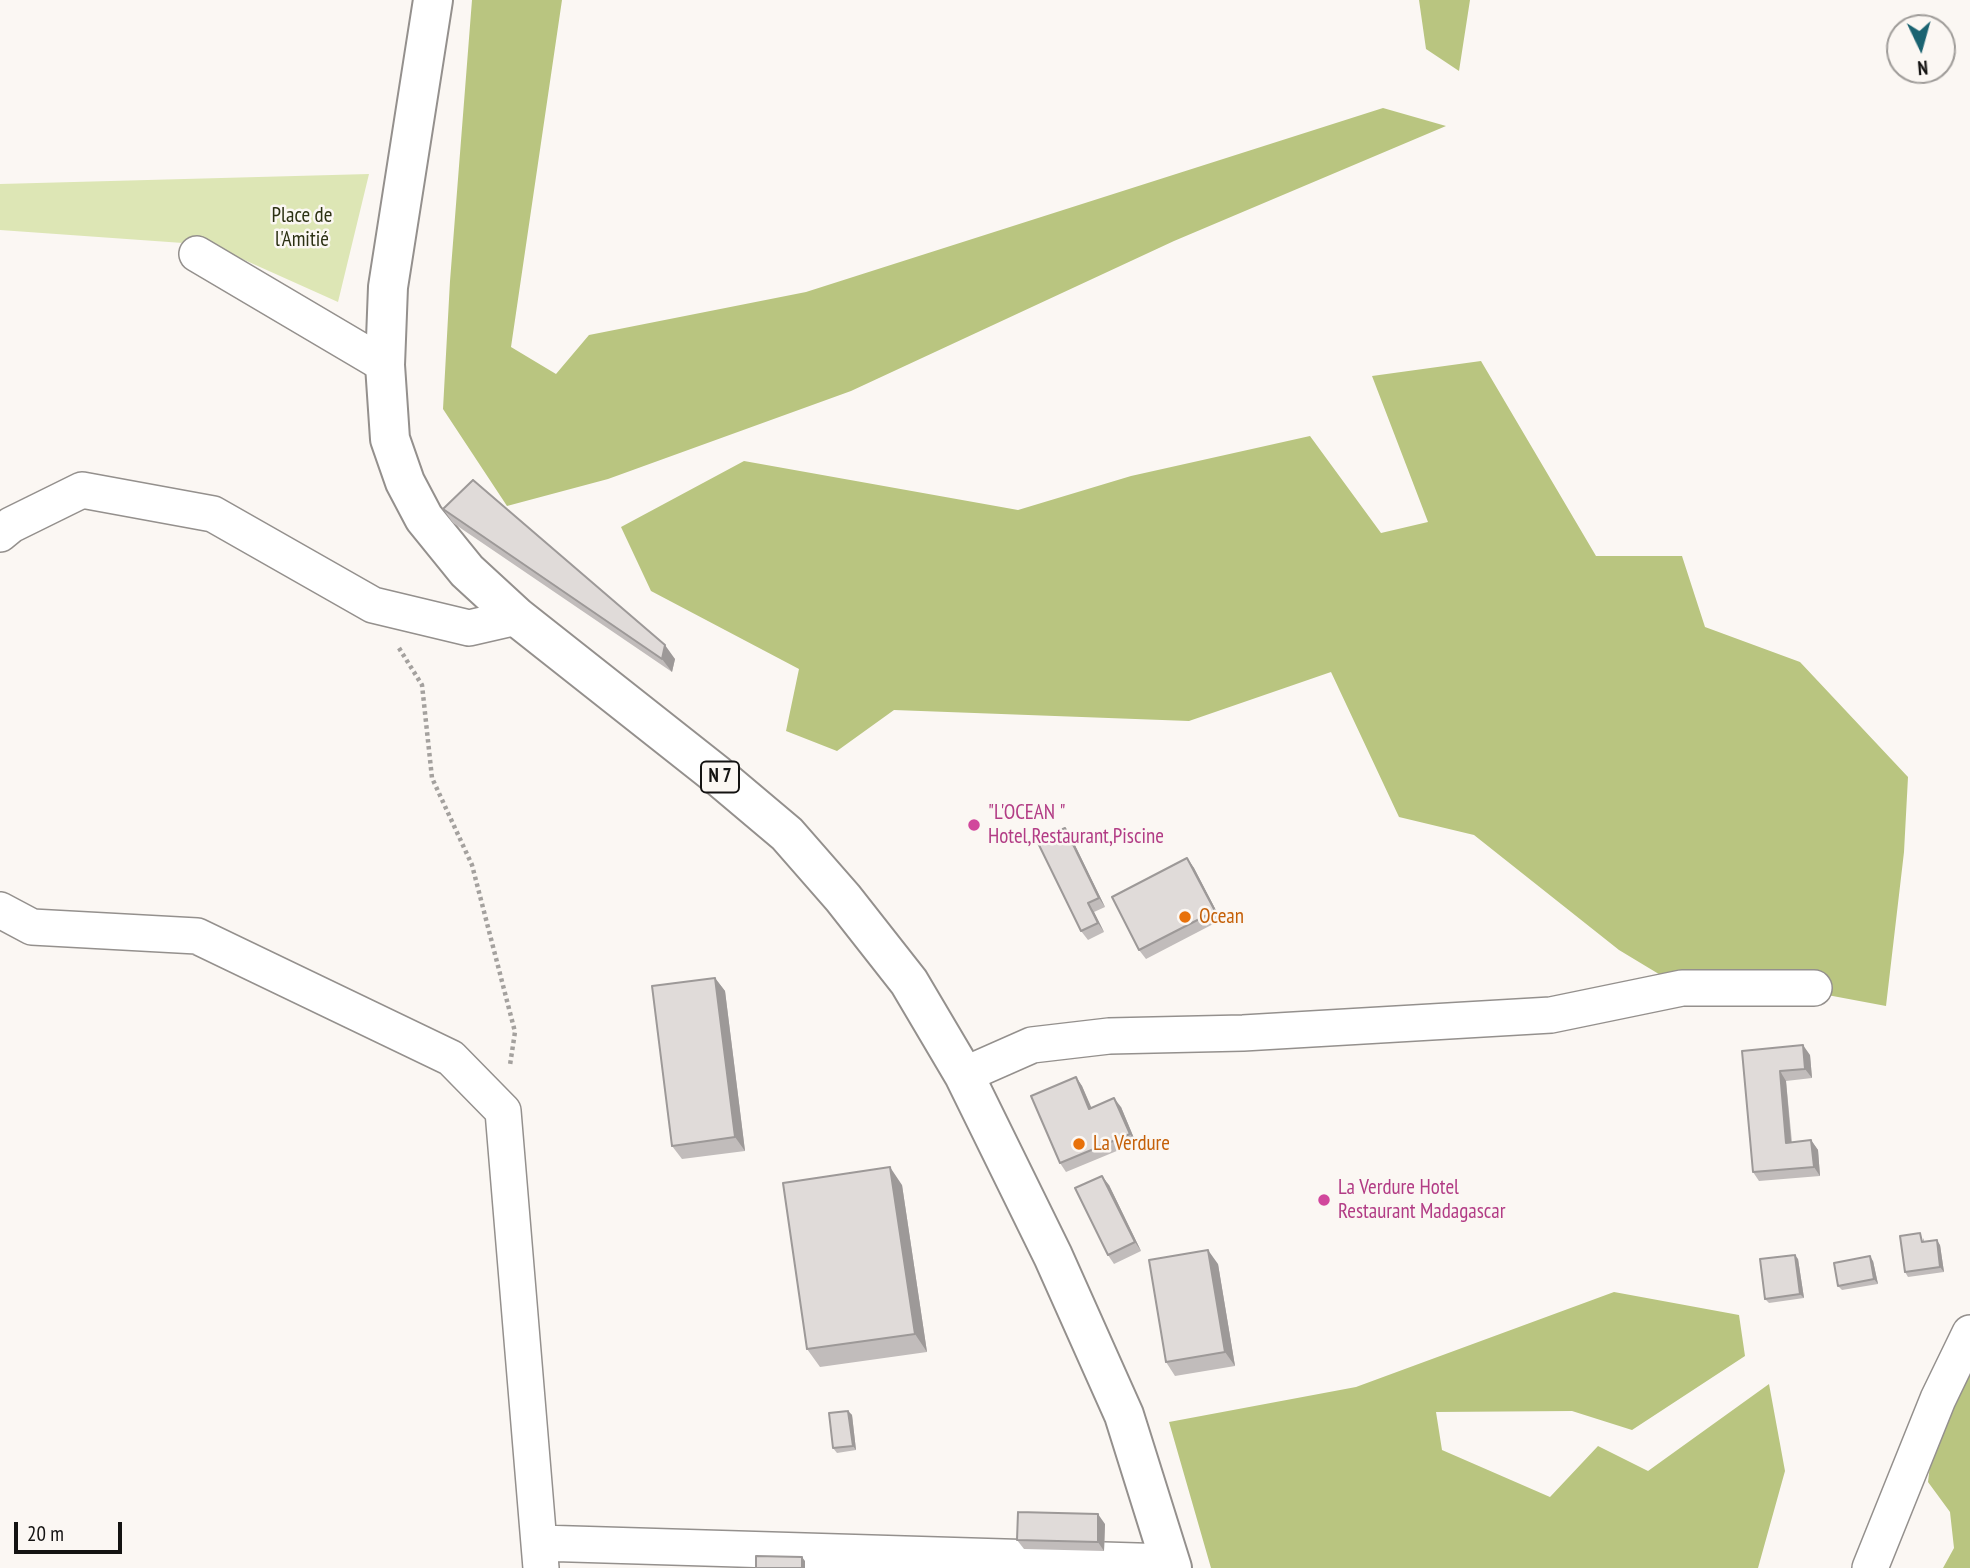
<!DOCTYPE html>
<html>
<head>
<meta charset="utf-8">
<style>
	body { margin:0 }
	#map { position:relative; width:1970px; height:1568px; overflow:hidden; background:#fbf7f3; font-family:"PT Sans Narrow",sans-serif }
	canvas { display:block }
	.north { position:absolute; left:1886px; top:14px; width:70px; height:70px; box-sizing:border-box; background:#fbf7f3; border:2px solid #9f9c99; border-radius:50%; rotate:175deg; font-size:19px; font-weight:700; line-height:28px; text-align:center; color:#141312 }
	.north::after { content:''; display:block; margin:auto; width:24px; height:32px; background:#1a6371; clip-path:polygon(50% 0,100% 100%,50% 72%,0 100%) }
	.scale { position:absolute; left:14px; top:1522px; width:108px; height:32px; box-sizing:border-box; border:4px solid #141312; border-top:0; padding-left:9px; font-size:21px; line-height:24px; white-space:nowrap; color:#141312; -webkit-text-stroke:5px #fbf7f3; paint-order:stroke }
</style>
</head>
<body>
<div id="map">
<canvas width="1970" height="1568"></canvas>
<div class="north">N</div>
<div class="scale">20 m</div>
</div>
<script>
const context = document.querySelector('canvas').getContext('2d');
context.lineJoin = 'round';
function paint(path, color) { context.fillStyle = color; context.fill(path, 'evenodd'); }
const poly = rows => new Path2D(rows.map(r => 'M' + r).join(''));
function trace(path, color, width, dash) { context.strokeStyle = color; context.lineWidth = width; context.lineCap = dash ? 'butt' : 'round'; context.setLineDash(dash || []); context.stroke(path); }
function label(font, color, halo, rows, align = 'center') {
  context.font = font + ' "PT Sans Narrow",sans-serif'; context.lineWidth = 5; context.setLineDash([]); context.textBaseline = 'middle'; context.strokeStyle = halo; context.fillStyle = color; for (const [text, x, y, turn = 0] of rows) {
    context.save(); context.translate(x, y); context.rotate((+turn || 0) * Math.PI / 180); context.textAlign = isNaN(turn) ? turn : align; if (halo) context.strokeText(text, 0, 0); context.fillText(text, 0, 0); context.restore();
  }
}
paint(poly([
	[369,174,338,302,211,245,0,230,0,184]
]), '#dde6b5');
paint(poly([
	[472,0,562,0,511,347,556,374,589,335,806,292,1383,108,1446,126,1174,241,851,391,608,479,507,506,443,409,450,281],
	[1419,0,1470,0,1459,71,1426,49],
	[1481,361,1596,556,1682,556,1705,627,1800,662,1908,777,1904,852,1886,1006,1790,988,1682,988,1619,950,1474,835,1399,817,1331,672,1189,721,894,710,837,751,786,731,799,669,651,591,621,527,744,461,1018,510,1131,476,1310,436,1381,533,1428,522,1372,376],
	[1614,1292,1739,1315,1745,1356,1632,1430,1572,1411,1436,1412,1442,1450,1550,1497,1598,1446,1648,1471,1769,1384,1785,1471,1758,1568,1211,1568,1169,1422,1356,1387],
	[1970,1354,1970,1568,1943,1568,1954,1548,1950,1512,1928,1482,1942,1365]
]), '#b9c580');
const minor = poly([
	[197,254,385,365],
	[0,534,11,525,82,490,213,514,373,605,469,628,517,617],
	[0,910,32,927,197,936,451,1058,503,1111,541,1568],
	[964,1075,1032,1045,1109,1036,1243,1033,1551,1015,1682,988,1814,988],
	[539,1543,1170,1562],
	[1870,1568,1938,1399,1970,1333]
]);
const primary = poly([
	[433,0,388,287,385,365,390,439,405,482,424,518,467,571,517,617,717,775,787,834,843,898,909,982,964,1075,1053,1256,1124,1415,1172,1568]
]);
trace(minor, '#94908d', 38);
trace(primary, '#94908d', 42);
trace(poly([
	[399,648,422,685,432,778,472,865,515,1032,510,1065]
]), '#a4a19e', 4.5, [3.5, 3.5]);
trace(minor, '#fff', 35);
trace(primary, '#fff', 38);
paint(poly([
	[443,509,675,659,672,672,453,523],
	[1065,828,1071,837,1105,907,1094,912,1104,932,1088,940,1081,931],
	[1187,858,1194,868,1221,920,1146,959,1139,950],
	[715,978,725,991,745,1151,682,1159,672,1146],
	[1742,1051,1810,1055,1812,1078,1786,1081,1792,1142,1811,1140,1818,1150,1820,1176,1759,1181,1753,1172],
	[1076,1077,1082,1086,1091,1108,1121,1107,1136,1143,1066,1172,1060,1163],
	[902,1185,927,1352,820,1367,807,1349],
	[1109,1185,1141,1251,1114,1264,1108,1255],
	[1924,1238,1924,1242,1940,1245,1944,1272,1908,1277,1905,1272],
	[1798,1259,1804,1298,1769,1303,1765,1299],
	[1873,1261,1878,1284,1842,1290,1838,1286],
	[1218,1264,1235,1366,1175,1376,1166,1362],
	[848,1411,852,1415,856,1450,837,1453,833,1448],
	[1105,1524,1104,1551,1024,1549,1017,1540]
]), '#c1bcbb');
paint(poly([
	[665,645,675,659,672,672,662,659],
	[1065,828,1071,837,1105,907,1099,898],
	[1187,858,1194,868,1221,920,1215,911],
	[1088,903,1094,912,1104,932,1098,923],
	[715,978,725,991,745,1151,735,1137],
	[1803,1045,1810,1055,1812,1078,1805,1069],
	[1780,1071,1786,1081,1792,1152,1786,1143],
	[1076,1077,1082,1086,1096,1118,1089,1109],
	[1114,1098,1121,1107,1136,1143,1130,1134],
	[1811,1140,1818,1150,1820,1176,1814,1167],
	[890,1167,902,1185,927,1352,915,1334],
	[1102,1176,1109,1185,1141,1251,1135,1242],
	[1937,1240,1940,1245,1944,1272,1940,1267],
	[1208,1250,1218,1264,1235,1366,1225,1352],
	[1795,1255,1798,1259,1804,1298,1800,1294],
	[1870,1256,1873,1261,1878,1284,1874,1279],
	[848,1411,852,1415,856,1450,853,1446],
	[1098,1514,1105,1524,1104,1551,1098,1542],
	[802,1557,805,1561,805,1568,802,1568]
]), '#9d9998');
const building = poly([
	[473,480,665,645,662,659,443,509,473,480],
	[1065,828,1099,898,1088,903,1098,923,1081,931,1037,841,1065,828],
	[1187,858,1215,911,1139,950,1112,897,1187,858],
	[715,978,735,1137,672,1146,652,986,715,978],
	[1803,1045,1805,1069,1780,1071,1786,1143,1811,1140,1814,1167,1753,1172,1742,1051,1803,1045],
	[1076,1077,1089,1109,1114,1098,1130,1134,1060,1163,1031,1096,1076,1077],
	[890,1167,915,1334,807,1349,783,1183,890,1167],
	[1102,1176,1135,1242,1108,1255,1075,1188,1102,1176],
	[1920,1233,1922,1242,1937,1240,1940,1267,1905,1272,1900,1236,1920,1233],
	[1208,1250,1225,1352,1166,1362,1149,1260,1208,1250],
	[1795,1255,1800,1294,1765,1299,1760,1259,1795,1255],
	[1870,1256,1874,1279,1838,1286,1834,1263,1870,1256],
	[848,1411,853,1446,833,1448,829,1413,848,1411],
	[1018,1512,1098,1514,1098,1542,1017,1540,1018,1512],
	[756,1556,802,1557,802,1568,756,1568,756,1556]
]);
paint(building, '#e0dbd9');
trace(building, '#9d9998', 2);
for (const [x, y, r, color] of [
	[974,825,7,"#d1479c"],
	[1185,917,7,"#e8710a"],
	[1079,1144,7,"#e8710a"],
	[1324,1200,7,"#d1479c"]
]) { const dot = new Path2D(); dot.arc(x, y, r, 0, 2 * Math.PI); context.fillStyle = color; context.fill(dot); trace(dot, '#fbf7f3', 2.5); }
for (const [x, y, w] of [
	[720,777,38]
]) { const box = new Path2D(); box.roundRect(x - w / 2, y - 15.5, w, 31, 5); context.fillStyle = '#fbf7f3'; context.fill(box); trace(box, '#141312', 2); }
label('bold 19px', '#141312', null, [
	["N 7",720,777]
]);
label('21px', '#2c3113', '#fbf7f3', [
	["Place de",302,216],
	["l'Amitié",302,240]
]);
label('21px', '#b23c85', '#fbf7f3', [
	["\"L'OCEAN \"",988,813],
	["Hotel,Restaurant,Piscine",988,837],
	["La Verdure Hotel",1338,1188],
	["Restaurant Madagascar",1338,1212]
], 'left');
label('21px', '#c56008', '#fbf7f3', [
	["Ocean",1199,917],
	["La Verdure",1093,1144]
], 'left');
</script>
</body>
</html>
